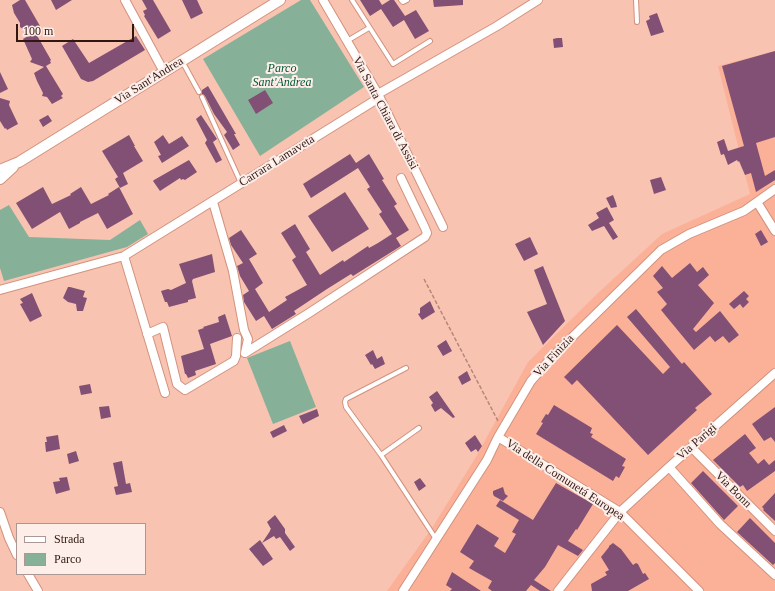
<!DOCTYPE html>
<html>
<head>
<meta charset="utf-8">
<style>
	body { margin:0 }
	#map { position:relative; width:775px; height:591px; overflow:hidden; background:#f9c3b1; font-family:"Times New Roman",serif }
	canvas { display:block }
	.legend { position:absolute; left:16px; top:523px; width:130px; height:52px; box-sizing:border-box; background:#fdeeea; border:1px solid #ab9893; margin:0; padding:5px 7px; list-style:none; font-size:12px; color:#301810 }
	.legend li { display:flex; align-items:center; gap:8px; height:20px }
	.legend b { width:20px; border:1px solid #ab9893 }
	.scale { position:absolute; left:16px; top:24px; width:118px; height:18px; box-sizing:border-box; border:2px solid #301810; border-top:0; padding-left:5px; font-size:12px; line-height:14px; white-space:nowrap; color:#301810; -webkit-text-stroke:3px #fdeeea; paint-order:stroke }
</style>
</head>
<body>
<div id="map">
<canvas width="775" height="591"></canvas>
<ul class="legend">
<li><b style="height:5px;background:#fff"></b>Strada</li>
<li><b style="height:11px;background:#86b198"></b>Parco</li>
</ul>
<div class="scale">100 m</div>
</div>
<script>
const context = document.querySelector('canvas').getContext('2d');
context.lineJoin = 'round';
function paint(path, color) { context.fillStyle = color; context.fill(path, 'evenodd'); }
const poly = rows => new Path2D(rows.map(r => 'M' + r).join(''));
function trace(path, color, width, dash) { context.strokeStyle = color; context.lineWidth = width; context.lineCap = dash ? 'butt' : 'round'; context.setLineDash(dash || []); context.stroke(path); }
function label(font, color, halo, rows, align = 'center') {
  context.font = font + ' "Times New Roman",serif'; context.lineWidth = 4; context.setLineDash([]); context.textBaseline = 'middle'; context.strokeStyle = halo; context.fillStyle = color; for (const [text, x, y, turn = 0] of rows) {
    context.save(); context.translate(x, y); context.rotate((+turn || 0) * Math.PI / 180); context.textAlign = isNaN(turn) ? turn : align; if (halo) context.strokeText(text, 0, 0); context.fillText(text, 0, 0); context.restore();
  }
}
paint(poly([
	[775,51,775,591,387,591,432,528,476,457,528,362,597,294,662,234,750,194,718,66]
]), '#fbb098');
paint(poly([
	[301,0,310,0,364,87,260,156,203,59],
	[9,205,29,237,110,240,140,220,148,234,127,247,4,281,0,268,0,210],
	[290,341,316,407,273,424,247,358]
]), '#86b198');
paint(poly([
	[20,0,25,0,40,26,39,27,40,29,31,34,20,27,20,23,14,13,12,5],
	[51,0,72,0,56,10],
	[142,0,153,0,171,31,158,39,144,16,145,15,143,11,147,9],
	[182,0,197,0,203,13,191,19],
	[360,0,379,0,382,5,390,0,394,0,405,16,416,10,429,31,415,39,404,20,393,27,381,9,370,16],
	[433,0,463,0,463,5,434,7],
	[657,13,664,32,651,36,646,21,650,19,649,16],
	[35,32,51,60,50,61,51,63,46,66,63,94,61,96,63,98,52,104,47,97,42,96,43,93,37,81,34,73,44,67,30,62,32,59,23,39],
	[136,36,145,50,93,81,88,82,81,79,62,46,73,39,89,63],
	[557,38,562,38,563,47,554,48,553,39],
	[775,51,775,137,756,143,765,176,775,170,775,180,756,192,751,173,745,175,739,161,738,162,737,160,728,165,724,154,721,155,717,142,724,139,728,151,744,146,722,66],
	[0,72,8,89,0,93],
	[208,86,236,134,234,134,235,136,240,145,233,150,224,135,227,132,214,114,205,96,202,94,202,90],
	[265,90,273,103,256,114,248,100],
	[0,98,10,101,9,105,18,124,7,130,6,128,5,129,0,121],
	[48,115,52,121,43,127,39,120],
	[201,115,217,139,213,142,222,160,216,163,205,143,207,140,196,119],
	[129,135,135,146,134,146,143,161,123,173,128,184,120,188,115,179,118,177,102,151],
	[163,135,169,144,182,136,189,146,162,163,158,156,161,155,154,142],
	[350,154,356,163,369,154,384,179,382,180,397,204,394,206,409,230,396,238,401,246,353,276,351,274,327,289,294,311,296,314,272,329,264,316,256,321,244,302,243,295,249,291,240,276,237,266,243,263,231,245,229,238,241,230,257,254,249,259,263,283,255,289,269,312,287,300,285,297,307,285,292,260,296,257,281,233,295,224,310,249,306,252,320,275,343,260,344,262,368,246,369,248,378,243,392,234,379,214,382,212,367,189,370,187,358,168,311,198,303,184],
	[189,160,197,172,185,180,183,179,181,180,180,178,160,191,153,181,154,180],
	[661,177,666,190,654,194,650,180],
	[43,187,52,204,71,195,70,194,81,187,91,204,109,195,108,194,119,187,133,214,107,229,98,213,80,222,80,223,69,229,60,212,32,229,16,203],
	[345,192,369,229,332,252,308,216],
	[613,195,616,203,617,207,611,208,606,198],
	[607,207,614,220,609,223,618,237,613,240,604,226,592,231,588,225,599,218,596,213],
	[761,230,768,242,761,246,755,234],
	[530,237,538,254,524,261,515,244],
	[212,254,215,272,193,279,192,281,196,298,188,300,188,302,169,307,167,302,165,302,161,291,168,289,171,290,186,283,179,264],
	[690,263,697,272,703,267,709,275,698,285,714,303,693,329,696,332,720,311,739,335,729,343,723,336,715,342,710,336,694,350,661,310,667,304,657,292,663,288,653,276,662,266,672,278],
	[543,266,565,321,543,345,527,312,547,304,534,270],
	[68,287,70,287,85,291,83,297,87,298,83,311,77,311,76,304,68,302,63,298],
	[744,291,749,296,746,299,749,302,743,308,740,304,734,309,729,304],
	[32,293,42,316,30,322,20,304,23,303,20,299],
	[430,301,435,312,422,320,418,314,420,313,420,308],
	[636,309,682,364,684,362,712,394,695,408,697,410,648,455,577,380,572,385,564,377,617,325,663,374,670,367,627,317],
	[225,314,232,336,210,344,216,364,195,371,196,375,188,378,186,374,185,374,181,356,204,349,198,330,204,328,203,327,219,322,218,317],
	[446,340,452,351,443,356,437,346],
	[373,350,377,359,382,356,385,364,375,369,372,364,371,365,365,355],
	[467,371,471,380,462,385,458,377],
	[90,384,92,393,81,395,79,386],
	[437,391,455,417,453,418,441,408,435,412,431,405,433,403,429,397],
	[554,405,592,428,590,433,593,434,591,437,626,459,622,466,625,467,619,478,616,476,613,481,536,434,543,423,541,422,546,414,548,415],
	[109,406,111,417,101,419,99,407],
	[775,407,775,442,771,437,764,441,752,424],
	[317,409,319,416,303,424,299,416],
	[284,425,287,431,273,438,270,432],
	[745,434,756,448,749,453,758,464,764,459,769,465,775,460,775,471,747,491,743,485,740,487,713,460],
	[58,435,60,449,46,452,45,442,47,442,46,437],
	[475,435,482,446,478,452,476,449,471,452,465,443],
	[76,451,79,461,69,464,67,454],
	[122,461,126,484,130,483,132,492,116,495,114,487,118,486,113,463],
	[703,471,738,506,724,520,691,483],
	[67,477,70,490,56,494,53,482,60,481,59,478],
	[420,478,426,486,419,491,414,482],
	[556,483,593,504,577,530,576,529,568,541,583,550,578,556,558,545,545,567,534,580,551,591,540,591,531,585,526,591,492,591,488,588,492,581,469,568,474,561,460,552,477,524,499,538,494,546,505,553,516,534,512,532,519,520,496,506,500,500,533,520],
	[503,487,505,494,508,496,503,501,494,496,493,494,493,491],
	[775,493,775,521,763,510,764,509,762,507],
	[275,515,285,529,285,533,295,547,290,551,280,537,276,539,274,536,262,543,270,531,270,530,271,529,267,522],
	[750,518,775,543,775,563,773,565,737,532],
	[260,540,273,559,263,566,249,549],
	[613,543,621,549,633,565,636,563,638,564,643,574,645,573,649,579,628,591,592,591,591,584,607,575,605,572,609,570,601,557,609,547,609,546],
	[452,572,481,591,450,591,452,589,446,585]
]), '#825074');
const service = poly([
	[352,0,393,64,430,41],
	[401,0,403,2,407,0],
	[636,0,637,22],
	[347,41,369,28],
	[182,61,199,92],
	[202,97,241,183],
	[406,368,346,399,345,402,346,407,381,455,436,539],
	[381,455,419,428]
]);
const minor = poly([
	[125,0,164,72],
	[323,0,378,94,443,227],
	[213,202,233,271,244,330,248,339,245,353,309,313,425,237,427,233,425,228,401,178],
	[757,202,775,231],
	[124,256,165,393],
	[0,290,124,256,374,101,378,94,497,26,538,0],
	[147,334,163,327,177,384,185,390,234,361,236,356,237,338],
	[498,437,620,512,699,591],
	[692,448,775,531],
	[669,467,720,524,775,575],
	[0,512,9,538,17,555],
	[28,574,38,591],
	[403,591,487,460,498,437,531,381,553,356,661,250,689,234,744,211,775,189],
	[558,591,620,512,669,467,775,373]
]);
const tertiary = poly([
	[0,170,19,162,280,0],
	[0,179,13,167]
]);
trace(service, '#d2927d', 6);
trace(minor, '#d2927d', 10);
trace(tertiary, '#d2927d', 12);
trace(poly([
	[424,279,498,421]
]), '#b4887a', 1.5, [4, 2]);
trace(service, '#fff', 4);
trace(minor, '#fff', 8);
trace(tertiary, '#fff', 10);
label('italic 12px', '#005835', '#fdeeea', [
	["Parco",282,69],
	["Sant'Andrea",282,83]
]);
label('12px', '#301810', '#fdeeea', [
	["Via Sant'Andrea",149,81,-32],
	["Via Santa Chiara di Assisi",385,113,62],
	["Carrara Lamaveta",277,161,-32],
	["Via Finizia",554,356,-47],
	["Via Parigi",697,442,-41],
	["Via della Comunetá Europea",565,480,33],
	["Via Bonn",733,490,45]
]);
</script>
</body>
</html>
